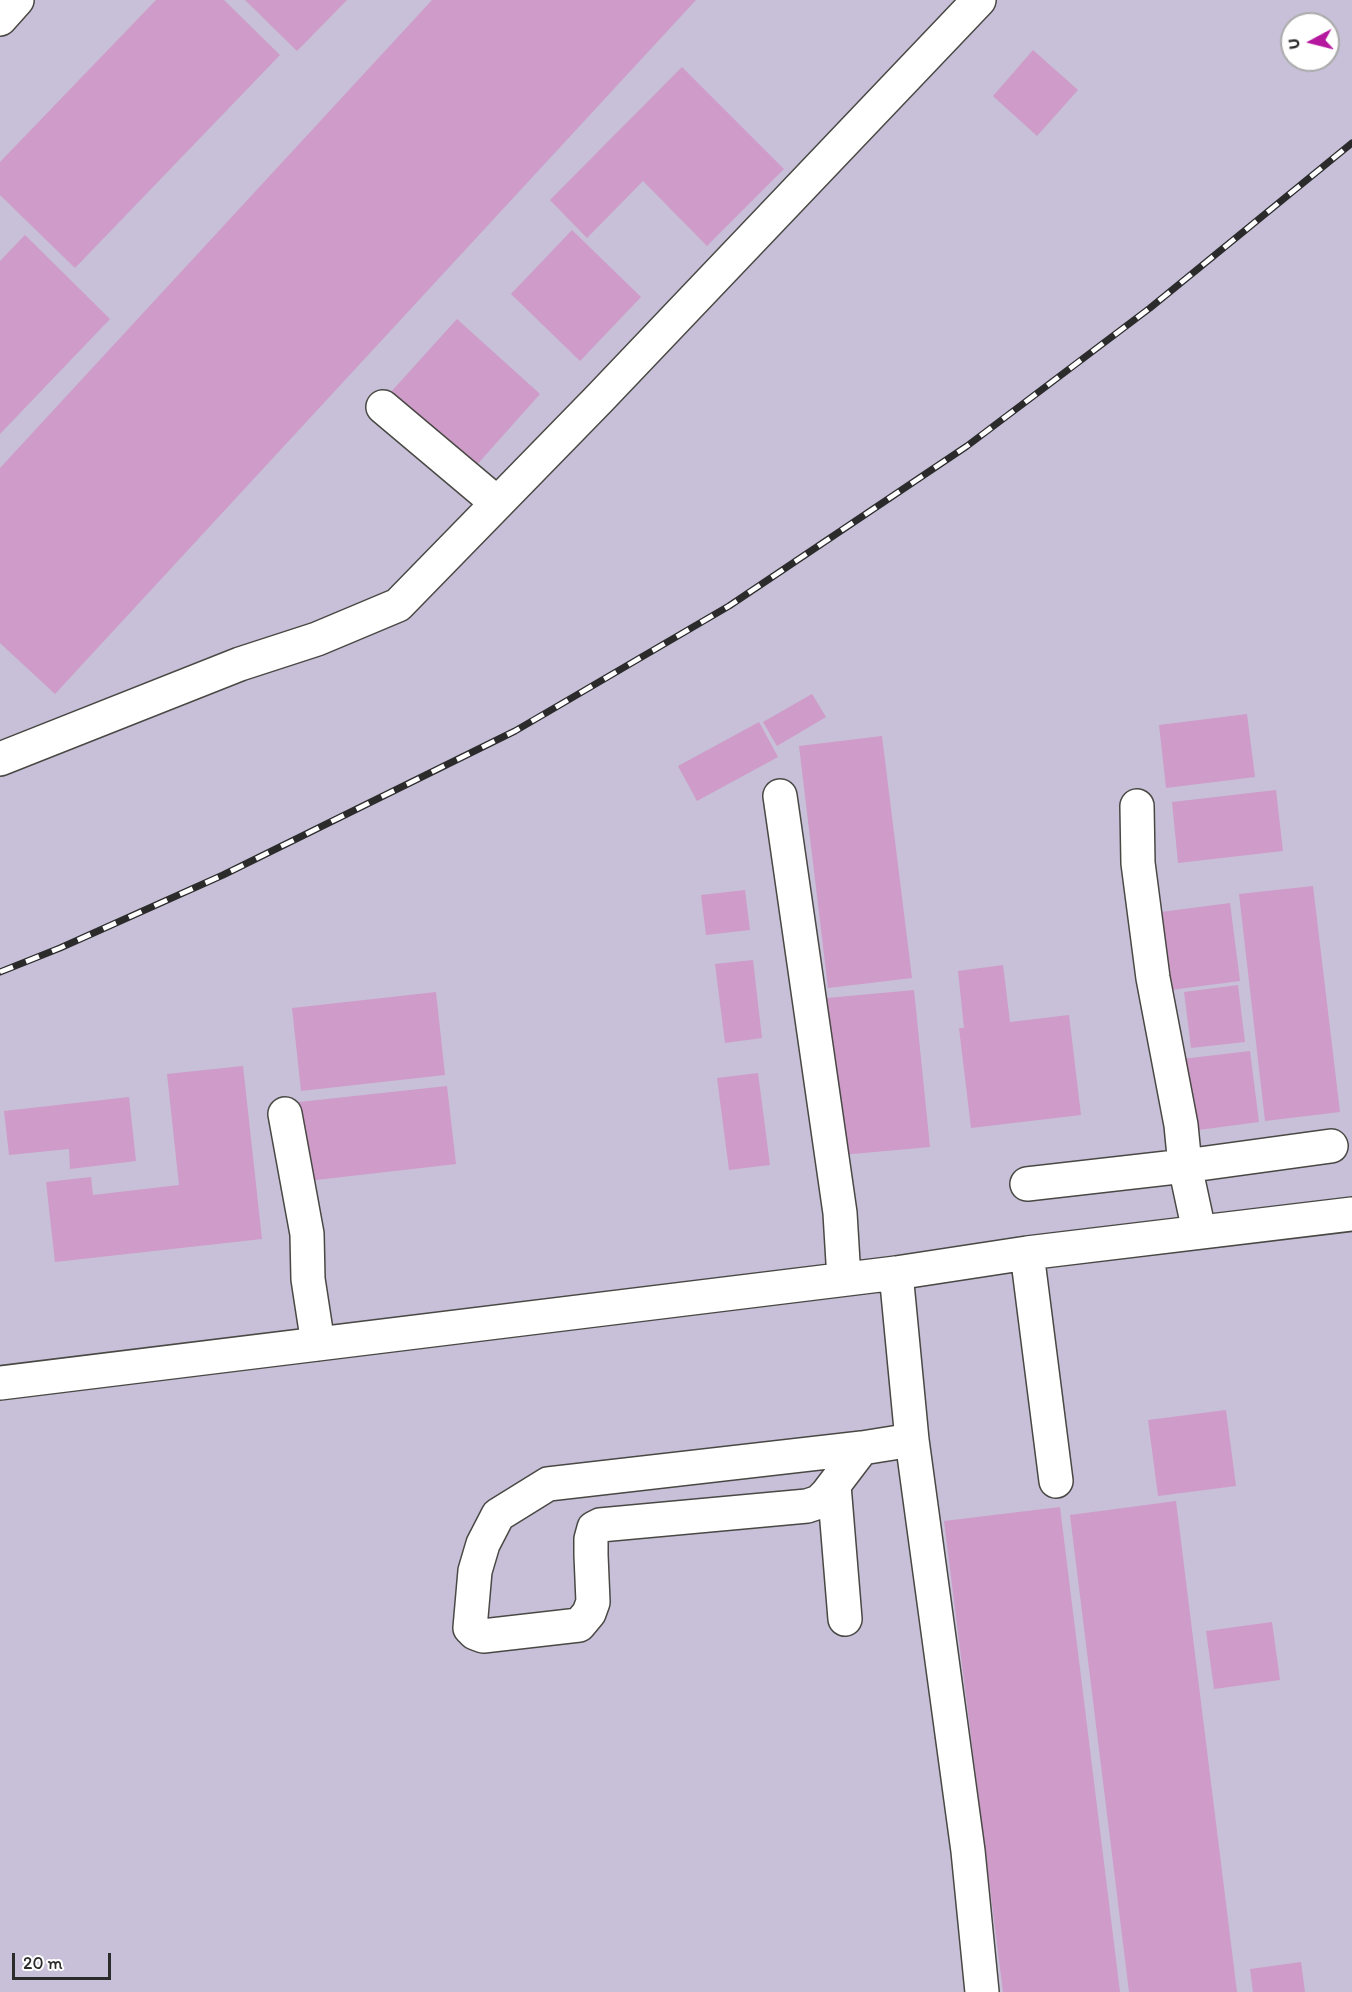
<!DOCTYPE html>
<html>
<head>
<meta charset="utf-8">
<style>
	body { margin:0 }
	#map { position:relative; width:1352px; height:1992px; overflow:hidden; background:#f5ead5; font-family:Itim,sans-serif }
	canvas { display:block }
	.north { position:absolute; left:1280px; top:12px; width:60px; height:60px; box-sizing:border-box; background:#fff; border:2px solid #aaa; border-radius:50%; rotate:263deg; font-size:16px; font-weight:700; line-height:24px; text-align:center; color:#2b2b2b }
	.north::after { content:''; display:block; margin:auto; width:21px; height:27px; background:#b5179e; clip-path:polygon(50% 0,100% 100%,50% 72%,0 100%) }
	.scale { position:absolute; left:12px; top:1953px; width:99px; height:27px; box-sizing:border-box; border:3px solid #2b2b2b; border-top:0; padding-left:8px; font-size:18px; line-height:21px; white-space:nowrap; color:#2b2b2b; -webkit-text-stroke:4px #fff; paint-order:stroke }
</style>
</head>
<body>
<div id="map">
<canvas width="1352" height="1992"></canvas>
<div class="north">U</div>
<div class="scale">20 m</div>
</div>
<script>
const context = document.querySelector('canvas').getContext('2d');
context.lineJoin = 'round';
function paint(path, color) { context.fillStyle = color; context.fill(path, 'evenodd'); }
const poly = rows => new Path2D(rows.map(r => 'M' + r).join(''));
function trace(path, color, width, dash) { context.strokeStyle = color; context.lineWidth = width; context.lineCap = dash ? 'butt' : 'round'; context.setLineDash(dash || []); context.stroke(path); }
paint(poly([
	[0,0,1352,0,1352,1992,0,1992],
	[1292,24,1328,24,1328,60,1292,60]
]), '#c7c0d8');
paint(poly([
	[156,0,224,0,280,55,75,268,0,195,0,162],
	[245,0,347,0,297,51],
	[432,0,696,0,55,694,0,643,0,468],
	[1033,50,1078,90,1037,136,993,96],
	[682,67,784,169,707,246,643,181,587,238,550,200],
	[572,230,641,297,580,361,511,294],
	[25,235,110,319,0,434,0,261],
	[457,319,540,394,474,468,390,393],
	[812,694,826,717,777,746,763,722],
	[1247,714,1255,777,1166,788,1159,725],
	[759,722,778,757,697,801,678,766],
	[882,736,912,978,828,988,799,746],
	[1276,790,1283,851,1178,863,1172,802],
	[1313,886,1340,1112,1265,1121,1239,894],
	[745,890,750,930,706,935,701,895],
	[1230,903,1240,981,1171,990,1161,912],
	[753,960,762,1038,725,1043,715,964],
	[1003,965,1010,1022,1069,1015,1081,1115,971,1128,959,1028,964,1028,958,971],
	[1238,985,1245,1042,1191,1048,1184,992],
	[914,990,930,1147,842,1155,827,998],
	[436,992,445,1075,301,1091,292,1008],
	[1250,1051,1259,1122,1191,1131,1182,1059],
	[243,1066,262,1239,55,1262,46,1182,91,1177,93,1195,179,1185,167,1074],
	[758,1073,770,1165,729,1170,717,1078],
	[447,1086,456,1164,307,1181,299,1102],
	[129,1097,136,1161,70,1169,69,1149,9,1155,4,1111],
	[1226,1410,1236,1486,1158,1496,1148,1420],
	[1176,1501,1237,1992,1129,1992,1070,1515],
	[1060,1507,1120,1992,1003,1992,944,1521],
	[1272,1622,1280,1680,1214,1689,1206,1631],
	[1301,1962,1305,1992,1253,1992,1250,1969]
]), '#cf9bc9');
const minor = poly([
	[0,19,17,0],
	[383,407,497,503],
	[0,759,240,664,317,639,398,605,599,399,979,0],
	[780,796,840,1213,844,1279],
	[1137,806,1138,863,1153,978,1181,1125,1185,1166,1199,1231],
	[285,1114,307,1234,308,1279,318,1344],
	[1027,1184,1185,1166,1331,1146],
	[1027,1253,1056,1481],
	[896,1273,912,1440,968,1851,982,1992],
	[0,1383,896,1273,1027,1253,1352,1214],
	[862,1448,827,1494,819,1502,807,1506,600,1525,594,1528,591,1539,591,1555,593,1602,589,1613,579,1625,483,1636,475,1633,470,1628,475,1571,483,1544,498,1515,548,1484,862,1448,912,1440],
	[834,1485,845,1619]
]);
trace(minor, '#494844', 36);
trace(minor, '#fff', 33);
const rail = poly([
	[0,972,60,948,223,875,515,731,729,606,967,446,1150,308,1352,143]
]);
trace(rail, '#2b2b2b', 7);
trace(rail, '#fff', 4.5, [14]);
</script>
</body>
</html>
